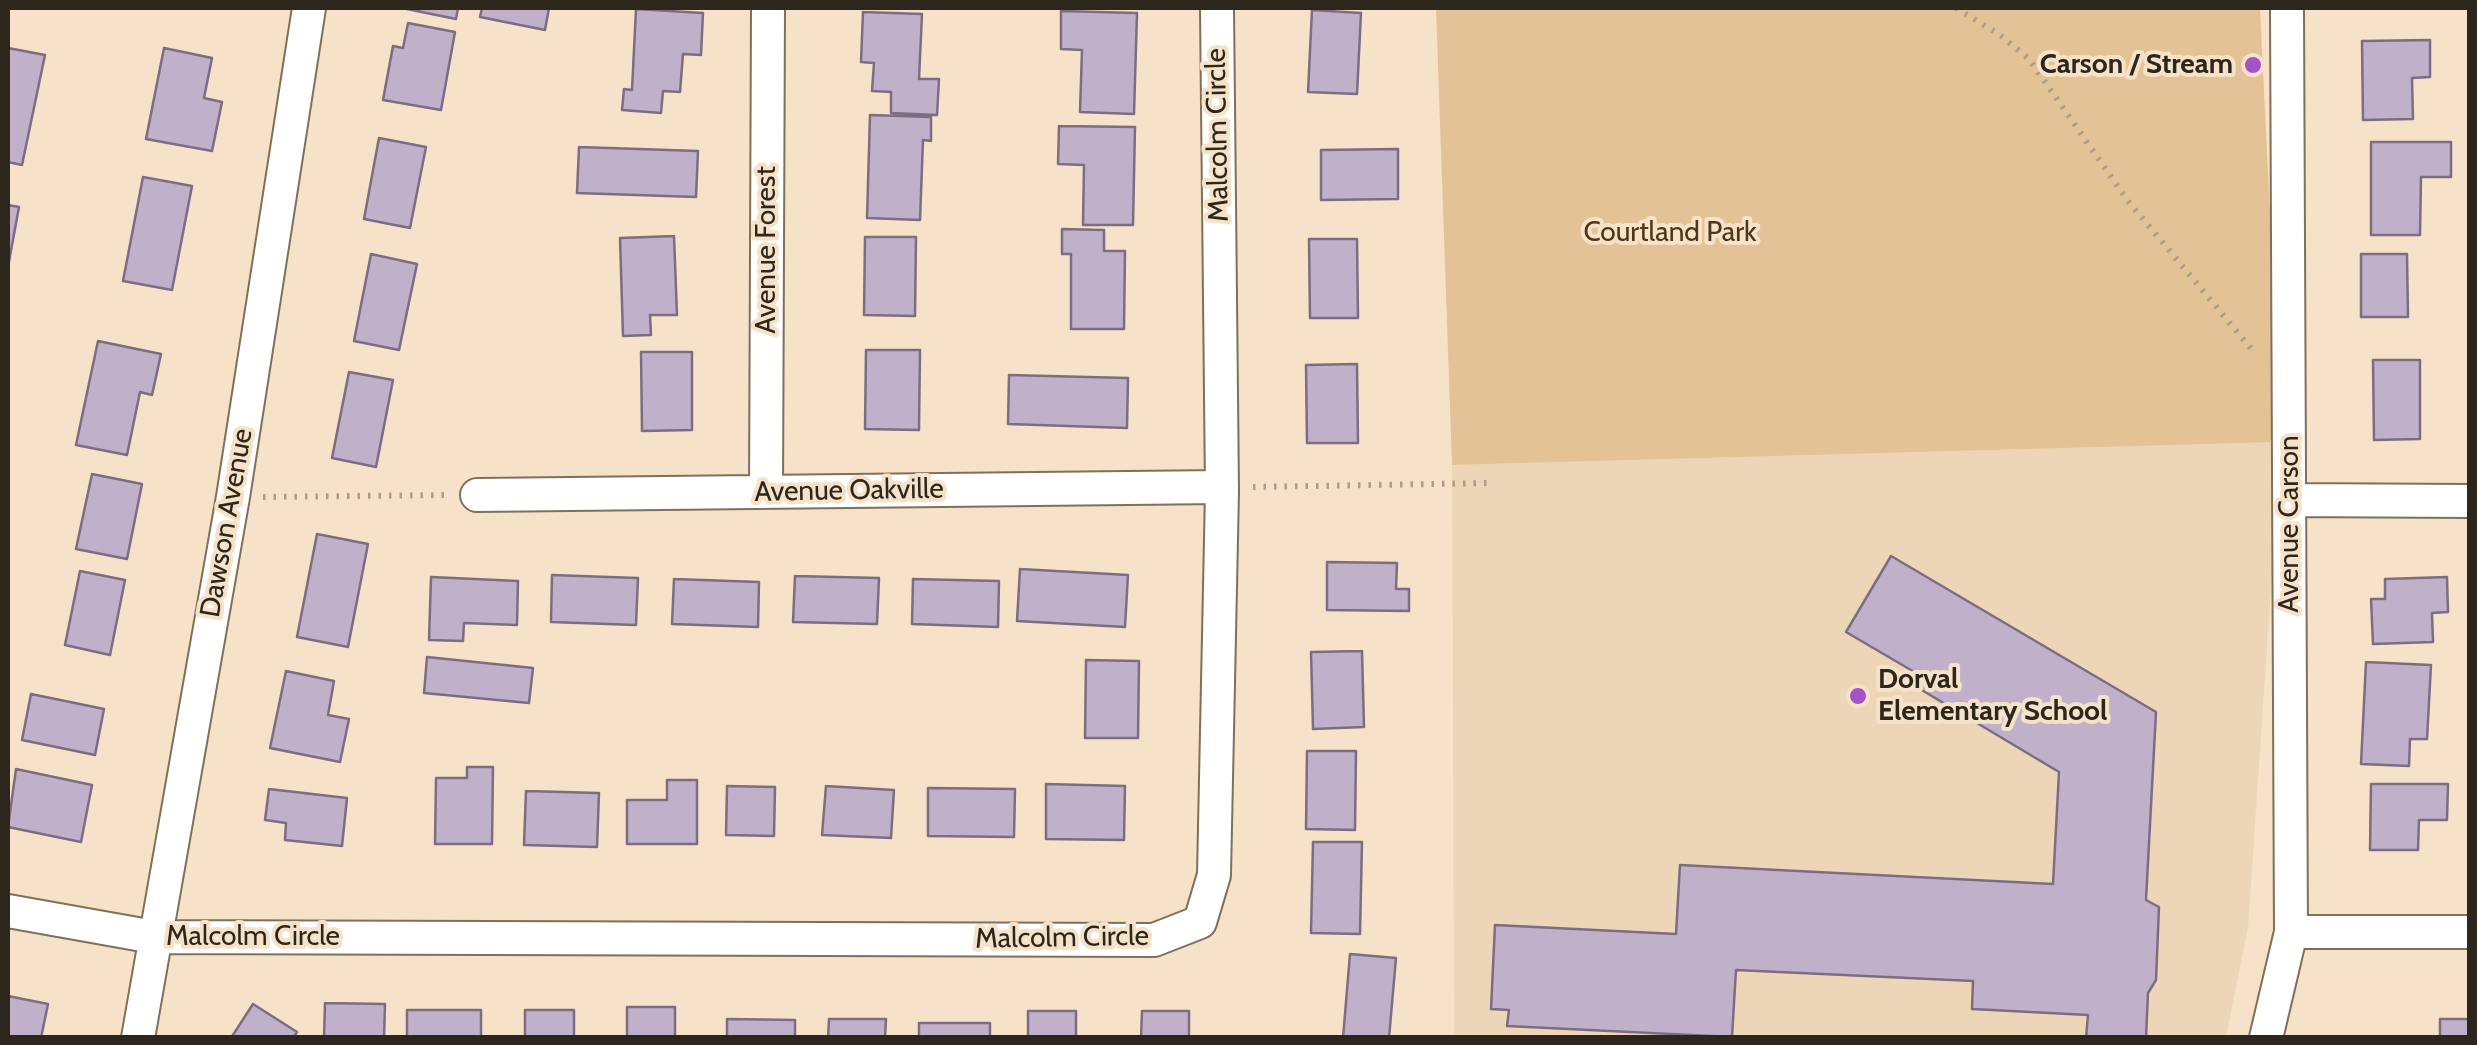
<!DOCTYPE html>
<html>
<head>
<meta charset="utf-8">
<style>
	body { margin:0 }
	#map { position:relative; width:2477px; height:1045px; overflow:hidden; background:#f5e2c9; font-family:Cabin,sans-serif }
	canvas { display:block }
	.frame { position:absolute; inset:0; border:10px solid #2d261d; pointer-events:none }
</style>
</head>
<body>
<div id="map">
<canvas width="2477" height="1045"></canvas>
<div class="frame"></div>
</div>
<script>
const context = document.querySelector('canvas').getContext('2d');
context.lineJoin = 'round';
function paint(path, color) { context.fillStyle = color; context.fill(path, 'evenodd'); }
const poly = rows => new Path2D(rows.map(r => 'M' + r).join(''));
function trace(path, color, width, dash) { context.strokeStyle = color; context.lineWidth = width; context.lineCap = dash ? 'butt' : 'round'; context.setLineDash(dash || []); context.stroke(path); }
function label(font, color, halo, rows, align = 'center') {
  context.font = font + ' Cabin,sans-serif'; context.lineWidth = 8; context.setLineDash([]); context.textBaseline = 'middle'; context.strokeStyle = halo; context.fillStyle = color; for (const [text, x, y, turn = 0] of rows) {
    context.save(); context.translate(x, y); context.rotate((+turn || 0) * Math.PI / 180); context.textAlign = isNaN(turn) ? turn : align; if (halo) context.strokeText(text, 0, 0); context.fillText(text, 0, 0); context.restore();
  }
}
paint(poly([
	[2281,442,2248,927,2226,1037,1454,1037,1452,465]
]), '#edd6b7');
paint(poly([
	[1436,8,2260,8,2281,442,1452,465]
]), '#e3c296');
const building = poly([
	[402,8,458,8,456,19,402,8],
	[482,8,549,8,545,30,480,17,482,8],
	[636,9,703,13,701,55,683,54,680,92,663,91,661,113,622,110,624,89,632,90,636,9],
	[1312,10,1361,13,1357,94,1308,92,1312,10],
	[1061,11,1137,13,1134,114,1080,112,1082,50,1061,49,1061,11],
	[863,12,922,14,919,79,939,79,937,115,891,113,891,92,872,91,874,63,861,62,863,12],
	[408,23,455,32,441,110,383,100,393,46,403,48,408,23],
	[2430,40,2430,77,2412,78,2413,119,2363,120,2362,41,2430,40],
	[8,48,45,55,22,165,8,162,8,48],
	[164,48,212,58,204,98,222,102,212,151,146,139,164,48],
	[870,115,931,117,931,141,923,140,920,220,867,218,870,115],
	[1059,126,1135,127,1133,225,1083,225,1084,165,1058,164,1059,126],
	[379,138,426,147,410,228,364,219,379,138],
	[2371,142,2451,142,2451,177,2421,177,2420,235,2371,235,2371,142],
	[579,147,698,151,696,197,577,193,579,147],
	[1398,149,1398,199,1321,200,1321,150,1398,149],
	[143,177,192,186,172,290,123,281,143,177],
	[8,205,19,207,8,267,8,205],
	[1062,229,1104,230,1104,251,1125,251,1124,329,1071,329,1071,254,1062,254,1062,229],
	[674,236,677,315,650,315,651,335,623,336,620,238,674,236],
	[865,237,916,237,915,316,864,315,865,237],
	[1309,239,1357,239,1358,318,1310,318,1309,239],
	[371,254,417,264,399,350,354,341,371,254],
	[2361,254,2407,254,2408,317,2361,317,2361,254],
	[98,341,161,354,152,395,140,392,127,455,76,445,98,341],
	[866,350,920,350,919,430,865,429,866,350],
	[641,352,692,352,692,430,642,431,641,352],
	[2373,360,2420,360,2420,439,2374,440,2373,360],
	[1357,364,1358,443,1307,443,1306,365,1357,364],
	[349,372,393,380,376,467,332,458,349,372],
	[1009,375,1128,378,1127,428,1008,424,1009,375],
	[92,474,142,484,127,559,76,549,92,474],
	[317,534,368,544,348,647,297,637,317,534],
	[1891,556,2156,712,2146,900,2159,907,2156,980,2148,993,2146,1038,2086,1038,2088,1015,1972,1009,1973,981,1736,970,1732,1037,1507,1026,1509,1010,1491,1009,1495,925,1676,934,1680,865,2053,884,2059,772,1915,686,1916,673,1846,632,1891,556],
	[1327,562,1397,563,1396,589,1409,589,1409,611,1327,610,1327,562],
	[1020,569,1128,575,1125,627,1017,621,1020,569],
	[80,571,125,580,110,655,65,645,80,571],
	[552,575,638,578,636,625,551,622,552,575],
	[795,576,879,578,877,624,793,622,795,576],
	[431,577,518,581,517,625,464,623,463,641,429,640,431,577],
	[2447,577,2448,612,2432,613,2433,642,2373,644,2371,599,2385,599,2385,579,2447,577],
	[674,579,759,582,758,627,672,624,674,579],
	[913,579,999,581,998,627,912,624,913,579],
	[1362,651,1364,727,1313,729,1311,652,1362,651],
	[427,657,533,668,529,703,424,693,427,657],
	[1086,660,1139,661,1138,738,1085,738,1086,660],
	[2366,662,2431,665,2427,739,2410,739,2409,766,2361,764,2366,662],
	[286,671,334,681,328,715,349,719,340,762,270,748,286,671],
	[31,694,104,709,95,755,22,740,31,694],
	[1307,751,1356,751,1355,830,1306,829,1307,751],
	[467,767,493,767,492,844,435,844,436,778,467,778,467,767],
	[16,769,92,785,81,842,8,827,16,769],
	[667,780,697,780,697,844,627,844,627,800,667,800,667,780],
	[1046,784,1125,786,1124,840,1046,839,1046,784],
	[2371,784,2448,784,2447,820,2419,820,2418,850,2370,850,2371,784],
	[727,786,775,787,774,836,726,835,727,786],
	[826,786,894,790,891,838,822,835,826,786],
	[928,788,1015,789,1014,837,928,836,928,788],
	[269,789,347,798,342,846,285,840,286,823,265,820,269,789],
	[526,791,599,793,597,847,524,845,526,791],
	[1313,842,1362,842,1360,934,1311,933,1313,842],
	[1350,954,1396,958,1389,1038,1343,1038,1350,954],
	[8,996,48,1004,41,1038,8,1038,8,996],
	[325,1003,385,1004,384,1038,324,1038,325,1003],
	[253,1004,297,1032,293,1038,231,1038,253,1004],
	[627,1007,675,1007,675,1038,627,1038,627,1007],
	[407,1010,481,1010,481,1038,407,1038,407,1010],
	[525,1010,574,1010,574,1038,525,1038,525,1010],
	[1028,1011,1076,1011,1076,1038,1028,1038,1028,1011],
	[1142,1011,1189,1011,1189,1038,1141,1038,1142,1011],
	[727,1019,795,1020,795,1038,727,1038,727,1019],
	[829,1019,886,1019,885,1038,828,1038,829,1019],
	[2440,1019,2470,1019,2470,1038,2440,1038,2440,1019],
	[919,1023,990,1023,990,1038,919,1038,919,1023]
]);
paint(building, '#c0b0c9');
trace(building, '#7c6d83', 2.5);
const street = poly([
	[766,492,768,8],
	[477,495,1221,487],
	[2290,500,2470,501],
	[8,911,154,937,1154,940,1200,922,1214,875,1222,491,1217,8],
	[2291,932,2470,932],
	[138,1038,233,497,309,8],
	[2266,1038,2291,932,2287,8]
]);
trace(street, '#806f59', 36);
trace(poly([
	[1956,8,2000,35,2029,59,2128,201,2253,351],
	[1253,487,1491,483],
	[263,497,445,495]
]), '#ac9d8a', 6, [2.5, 8]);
trace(street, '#fff', 32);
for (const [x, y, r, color] of [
	[2253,65,10,"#a254c5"],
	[1858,696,10,"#a254c5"]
]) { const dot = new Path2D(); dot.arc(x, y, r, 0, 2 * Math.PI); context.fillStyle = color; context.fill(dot); trace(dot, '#f5e2c9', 4); }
label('bold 28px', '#2d261d', '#f5e2c9', [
	["Carson / Stream",2233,65],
	["Dorval",1878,680,"left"],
	["Elementary School",1878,712,"left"]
], 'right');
label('28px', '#2d261d', '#f5e2c9', [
	["Malcolm Circle",1218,135,-91],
	["Avenue Forest",767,250,-90],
	["Avenue Oakville",849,491,-1],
	["Dawson Avenue",227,523,-80],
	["Avenue Carson",2290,524,-90],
	["Malcolm Circle",253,937],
	["Malcolm Circle",1062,938,-1]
]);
label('28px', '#4d3717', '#f5e2c9', [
	["Courtland Park",1670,233]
]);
</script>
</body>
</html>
